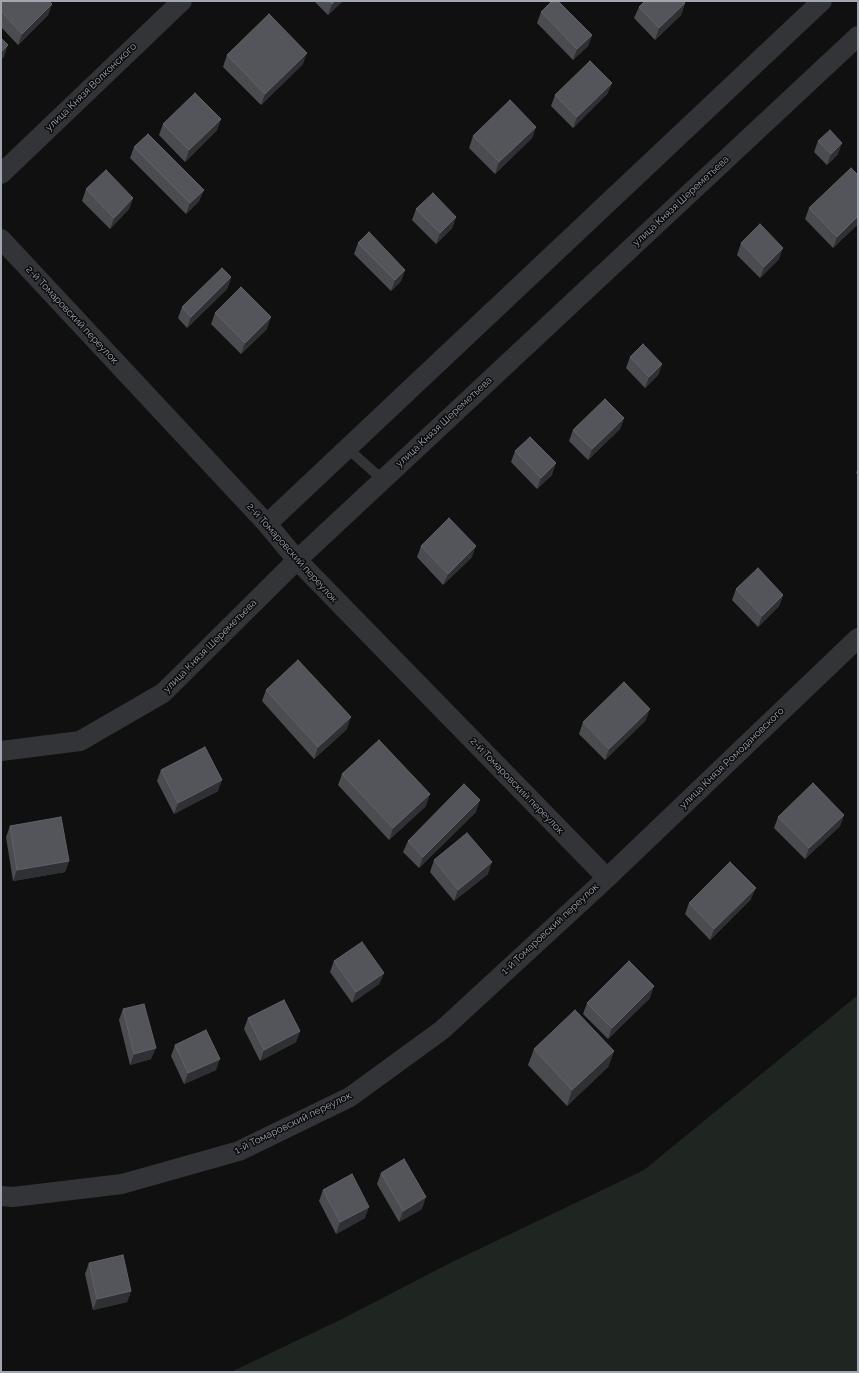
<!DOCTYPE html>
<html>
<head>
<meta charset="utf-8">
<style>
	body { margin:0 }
	#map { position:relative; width:859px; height:1373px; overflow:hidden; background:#101011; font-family:Raleway,sans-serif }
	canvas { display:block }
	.frame { position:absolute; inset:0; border:2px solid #a2a6b1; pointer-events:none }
</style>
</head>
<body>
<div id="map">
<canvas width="859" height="1373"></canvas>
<div class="frame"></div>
</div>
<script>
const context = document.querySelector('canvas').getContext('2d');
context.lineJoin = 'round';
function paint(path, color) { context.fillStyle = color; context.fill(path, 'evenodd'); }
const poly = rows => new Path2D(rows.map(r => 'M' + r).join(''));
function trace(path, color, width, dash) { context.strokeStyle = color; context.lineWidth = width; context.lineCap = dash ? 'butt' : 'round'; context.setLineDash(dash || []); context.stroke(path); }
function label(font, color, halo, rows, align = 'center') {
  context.font = font + ' Raleway,sans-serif'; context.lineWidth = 3; context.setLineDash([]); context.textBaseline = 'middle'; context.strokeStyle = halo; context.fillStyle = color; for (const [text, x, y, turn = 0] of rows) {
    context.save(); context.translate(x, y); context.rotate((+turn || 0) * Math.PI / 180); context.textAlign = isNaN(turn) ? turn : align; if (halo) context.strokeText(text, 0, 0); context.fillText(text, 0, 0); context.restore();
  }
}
paint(poly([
	[858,995,858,1372,231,1372,342,1319,452,1262,644,1170]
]), '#1f2520');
trace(poly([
	[347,448,383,480]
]), '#333438', 10);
trace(poly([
	[1,174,182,1],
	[1,239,267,524,297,560,607,878],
	[267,524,822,1],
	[1,751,80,741,163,693,297,560,858,36],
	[1,1196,13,1197,122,1184,239,1151,350,1097,442,1030,607,878,858,638]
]), '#333438', 20);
paint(poly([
	[1,1,52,4,48,15,18,45,1,27],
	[314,1,343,1,328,15],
	[685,3,681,15,655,40,634,18,639,7],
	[541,12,592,35,588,46,573,60,537,23],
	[227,55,303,64,261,105,223,67],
	[612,83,607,94,573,128,551,106,555,95],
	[221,119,217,130,185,162,159,135,163,124],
	[536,127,532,138,495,174,469,148,473,136],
	[818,141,838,154,827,165,814,152],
	[134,147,204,190,199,201,186,214,130,158],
	[858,175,858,224,833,248,805,219,809,208],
	[86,189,133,198,129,209,110,229,82,201],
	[416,209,456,217,452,228,436,244,412,220],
	[358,243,405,270,401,281,391,291,354,254],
	[741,243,779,259,760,278,737,255],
	[231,277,227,289,187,328,178,318,182,307],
	[215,313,267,329,241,354,211,324],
	[630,357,662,364,658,375,645,388,626,368],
	[624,418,620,429,588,460,569,441,573,430],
	[515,451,552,475,537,489,511,462],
	[858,468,858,475,856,473],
	[421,546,472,557,443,585,417,557],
	[736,589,783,595,779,606,758,627,732,600],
	[266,690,347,729,314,759,262,701],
	[646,720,605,760,579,734,583,722],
	[161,770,218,791,174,814,157,781],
	[342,774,426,806,389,840,338,785],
	[476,812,419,868,403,852,408,841],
	[844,815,840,826,805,859,774,828,778,817],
	[10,826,69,861,65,872,13,881,6,837],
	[434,860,488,874,454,901,430,872],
	[751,899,710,940,685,914,689,903],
	[334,961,384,973,379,984,352,1003,330,972],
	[650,998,608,1039,583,1014,587,1003],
	[123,1009,151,1059,130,1065,119,1020],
	[248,1018,300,1031,296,1042,260,1061,244,1029],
	[175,1045,216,1070,184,1084,171,1056],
	[534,1049,614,1051,608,1067,567,1106,528,1065],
	[381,1173,422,1209,399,1222,377,1184],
	[323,1190,365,1218,336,1234,319,1201],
	[89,1263,131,1291,127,1302,93,1310,85,1274]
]), '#4b4c50');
paint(poly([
	[335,1,343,1,328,15,332,4],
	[685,3,681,15,655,40,659,28],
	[52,4,48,15,18,45,22,34],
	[592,35,588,46,573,60,577,49],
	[8,45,4,57,1,59,1,52],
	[307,53,303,64,261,105,265,94],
	[612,83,607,94,573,128,577,117],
	[221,119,217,130,185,162,189,150],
	[536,127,532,138,495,174,499,162],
	[842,143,838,154,827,165,831,154],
	[204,190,199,201,186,214,190,203],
	[133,198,129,209,110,229,114,218],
	[858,216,858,224,833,248,837,237],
	[456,217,452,228,436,244,440,233],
	[783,248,779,259,760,278,764,267],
	[405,270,401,281,391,291,395,280],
	[231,277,227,289,187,328,191,317],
	[271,317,267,329,241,354,245,343],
	[662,364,658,375,645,388,649,377],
	[624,418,620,429,588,460,592,449],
	[556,463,552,475,537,489,541,478],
	[476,546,472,557,443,585,448,574],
	[783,595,779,606,758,627,762,616],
	[650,709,646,720,605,760,609,749],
	[351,717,347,729,314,759,318,747],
	[222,780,218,791,174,814,178,803],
	[430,794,426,806,389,840,393,828],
	[480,800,476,812,419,868,423,857],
	[844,815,840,826,805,859,809,848],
	[69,861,65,872,13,881,17,870],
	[492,862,488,874,454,901,458,890],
	[756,888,751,899,710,940,714,929],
	[384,973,379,984,352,1003,356,992],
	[654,986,650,998,608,1039,612,1028],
	[300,1031,296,1042,260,1061,264,1050],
	[156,1048,151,1059,130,1065,134,1054],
	[614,1051,608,1067,567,1106,572,1090],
	[220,1059,216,1070,184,1084,188,1073],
	[426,1197,422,1209,399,1222,403,1211],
	[369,1207,365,1218,336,1234,340,1222],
	[131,1291,127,1302,93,1310,97,1299]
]), '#2f3033');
const building = poly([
	[1,1,49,1,52,4,22,34,1,11,1,1],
	[329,1,335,1,332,4,329,1],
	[552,1,558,1,592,35,577,49,541,12,552,1],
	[645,1,683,1,685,3,659,28,639,7,645,1],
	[269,14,307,53,265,94,227,55,269,14],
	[1,38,8,45,1,52,1,38],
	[590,61,612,83,577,117,555,95,590,61],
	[195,93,221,119,189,150,163,124,195,93],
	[510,100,536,127,499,162,473,136,510,100],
	[830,130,842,143,831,154,818,141,830,130],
	[148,134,204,190,190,203,134,147,148,134],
	[851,168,858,175,858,216,837,237,809,208,851,168],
	[106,170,133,198,114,218,86,189,106,170],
	[433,193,456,217,440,233,416,209,433,193],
	[760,224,783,248,764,267,741,243,760,224],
	[369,232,405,270,395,280,358,243,369,232],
	[222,268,231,277,191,317,182,307,222,268],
	[241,287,271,317,245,343,215,313,241,287],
	[643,344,662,364,649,377,630,357,643,344],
	[605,399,624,418,592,449,573,430,605,399],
	[530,437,556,463,541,478,515,451,530,437],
	[449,518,476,546,448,574,421,546,449,518],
	[758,568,783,595,762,616,736,589,758,568],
	[298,660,351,717,318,747,266,690,298,660],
	[624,682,650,709,609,749,583,722,624,682],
	[379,740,430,794,393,828,342,774,379,740],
	[205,747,222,780,178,803,161,770,205,747],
	[813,783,844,815,809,848,778,817,813,783],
	[464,784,480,800,423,857,408,841,464,784],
	[61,817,69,861,17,870,10,826,61,817],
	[467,833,492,862,458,890,434,860,467,833],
	[730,862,756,888,714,929,689,903,730,862],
	[362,942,384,973,356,992,334,961,362,942],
	[629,961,654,986,612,1028,587,1003,629,961],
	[284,1000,300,1031,264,1050,248,1018,284,1000],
	[144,1004,156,1048,134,1054,123,1009,144,1004],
	[575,1010,614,1051,572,1090,534,1049,575,1010],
	[206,1030,220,1059,188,1073,175,1045,206,1030],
	[404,1159,426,1197,403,1211,381,1173,404,1159],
	[352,1174,369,1207,340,1222,323,1190,352,1174],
	[123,1255,131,1291,97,1299,89,1263,123,1255]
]);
paint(building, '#54555b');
trace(building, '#606268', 1);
label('10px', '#a2a6b1', '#0b0b0c', [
	["улица Князя Волконского",91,87,-44],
	["улица Князя Шереметьева",681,201,-43],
	["2-й Томаровский переулок",72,315,47],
	["улица Князя Шереметьева",444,422,-43],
	["2-й Томаровский переулок",292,553,48],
	["улица Князя Шереметьева",210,646,-45],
	["улица Князя Ромодановского",732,758,-44],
	["2-й Томаровский переулок",517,786,46],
	["1-й Томаровский переулок",550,929,-43],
	["1-й Томаровский переулок",293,1123,-26]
]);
</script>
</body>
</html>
